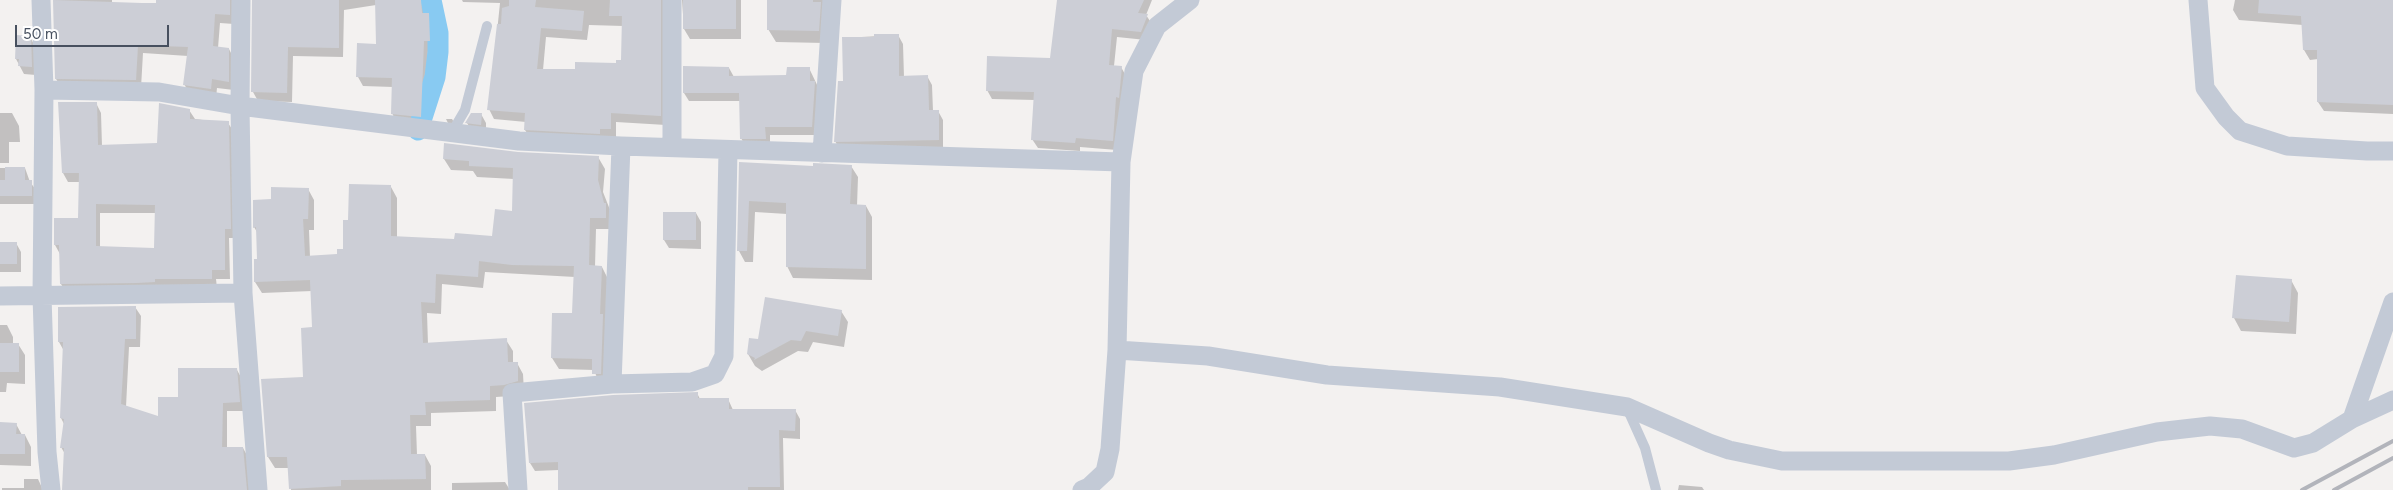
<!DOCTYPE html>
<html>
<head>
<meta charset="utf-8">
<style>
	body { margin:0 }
	#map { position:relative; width:2393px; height:490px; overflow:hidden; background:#f3f1f0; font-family:Figtree,sans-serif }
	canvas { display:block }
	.scale { position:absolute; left:15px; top:25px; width:154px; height:22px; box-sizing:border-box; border:2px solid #47505f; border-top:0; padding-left:6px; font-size:15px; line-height:18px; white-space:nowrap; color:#47505f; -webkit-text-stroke:4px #fff; paint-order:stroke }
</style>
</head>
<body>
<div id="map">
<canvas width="2393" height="490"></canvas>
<div class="scale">50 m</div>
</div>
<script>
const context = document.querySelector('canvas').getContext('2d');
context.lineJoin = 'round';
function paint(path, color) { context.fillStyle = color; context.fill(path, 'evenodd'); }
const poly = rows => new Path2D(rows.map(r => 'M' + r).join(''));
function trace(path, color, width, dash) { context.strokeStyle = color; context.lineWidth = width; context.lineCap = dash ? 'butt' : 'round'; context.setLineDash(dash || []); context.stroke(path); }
paint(poly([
	[54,0,112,0,112,3,157,4,158,0,240,0,234,24,220,23,218,48,229,49,234,59,234,90,217,88,216,98,190,94,184,84,188,56,143,53,141,88,62,88,56,79],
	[252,0,425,0,426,15,429,15,434,24,435,50,428,50,426,126,397,123,392,113,393,87,363,86,358,77,377,45,376,5,344,10,343,57,293,56,292,102,258,101,253,92,254,1],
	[462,0,672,0,666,125,616,122,616,138,531,139,525,130,526,122,494,119,489,109,500,3,463,2],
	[589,25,623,26,623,61,617,64,576,70,543,70,546,37,587,40],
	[682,0,741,0,741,39,690,39,684,29],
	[769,0,831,0,825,43,776,42,768,29],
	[1058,0,1152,0,1146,15,1152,24,1146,40,1117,37,1114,66,1121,67,1126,76,1117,150,1080,147,1080,151,1038,148,1032,139,1035,100,992,99,987,90,1051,60],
	[2235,0,2393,0,2393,114,2324,111,2318,102,2318,59,2310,60,2304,50,2303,25,2239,20,2233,10],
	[898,35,903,44,904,77,927,76,932,85,933,111,938,111,943,120,943,148,840,150,835,141,844,82,843,38],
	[30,37,35,46,36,75,24,74,16,59],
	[729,68,734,77,788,76,809,68,820,91,817,135,770,135,770,147,746,147,741,138,741,101,689,101,684,93],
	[96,103,101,113,102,146,159,145,189,110,195,119,228,123,234,132,235,238,229,238,230,279,216,279,217,288,66,293,61,284,60,254,55,245,80,220,80,182,68,182,63,173],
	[100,213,156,213,155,249,100,247],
	[0,113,12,113,19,126,20,142,9,142,9,163,0,163],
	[481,114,486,123,486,133,472,131,467,123],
	[446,119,452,119,457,127,451,129],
	[518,153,598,157,605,169,603,192,612,215,612,229,596,229,595,267,602,267,608,279,607,385,600,385,594,370,559,369,552,358,573,314,575,277,485,272,483,288,442,284,441,314,427,313,428,344,506,340,513,351,513,363,517,363,523,374,524,392,511,396,496,397,496,411,431,413,431,426,416,426,417,455,425,455,431,466,431,490,291,490,289,468,275,468,268,457,262,380,304,378,313,328,312,291,262,293,255,282,259,260,257,232,254,227,272,200,308,189,314,200,314,230,309,230,310,257,338,255,344,251,349,222,391,187,397,198,397,237,456,241,493,237,514,212,514,179,477,177,473,171,451,170,444,159],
	[741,163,814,168,851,166,858,177,857,206,866,206,872,217,872,280,793,278,787,266,787,214,755,212,753,262,745,262,739,251],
	[0,168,25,168,30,182,36,190,36,204,0,204],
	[696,213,701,222,701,249,669,248,664,240],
	[0,243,16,243,21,252,21,272,0,272],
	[2237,276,2291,280,2298,293,2296,334,2241,331,2234,318],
	[135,307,141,316,140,347,129,347,126,407,159,417,179,398,237,370,242,379,244,411,227,411,227,448,243,448,248,457,250,490,63,490,65,454,61,447,64,424,61,418,64,351,59,342],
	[841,311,848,322,844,347,813,342,808,352,798,351,762,371,755,366,748,354,759,340],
	[0,325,7,325,13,337,13,344,18,344,25,355,25,384,7,383,6,392,0,392],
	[697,393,700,399,728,399,733,410,795,410,800,419,800,439,783,438,784,490,559,490,559,470,535,471,530,463],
	[0,424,16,424,22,435,25,435,31,447,31,466,0,465],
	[24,479,38,479,43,490,2,490,2,488,24,488],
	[505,482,510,490,452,490,452,483],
	[1679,485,1702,487,1704,490,1678,490]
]), '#0003');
trace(poly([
	[418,130,435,77,438,52,438,33,431,0]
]), '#88caf2', 21);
paint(poly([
	[53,0,142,3,156,3,156,0,230,0,230,15,215,14,213,46,229,48,229,82,212,79,211,89,183,85,188,47,138,45,136,80,55,79],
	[252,0,339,0,339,48,288,47,287,93,251,92],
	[375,0,421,0,422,13,429,13,430,41,424,41,421,117,391,114,392,78,356,77,357,43,376,44],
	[509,0,536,0,535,7,584,11,582,31,541,28,537,69,575,69,575,62,616,63,616,60,621,60,622,16,609,16,610,0,661,0,661,116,611,113,611,129,600,129,600,134,524,130,525,113,487,110,497,24,501,24,502,8,509,6],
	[683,0,736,0,736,29,683,29],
	[767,0,813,0,813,2,821,2,819,31,767,30],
	[1057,0,1144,0,1138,13,1148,14,1141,32,1112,29,1109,65,1122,66,1119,98,1116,97,1113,141,1076,138,1075,143,1031,140,1034,92,986,91,987,56,1050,58],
	[2259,0,2393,0,2393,105,2317,102,2317,50,2303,50,2301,16,2258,13],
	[874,34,899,34,899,76,928,75,929,110,939,110,939,140,834,142,838,81,843,81,842,37,874,37],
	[16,35,31,36,32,67,18,66,19,59,15,59],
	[683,66,729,67,729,76,786,75,787,67,810,67,810,81,815,81,812,127,765,127,766,139,740,139,739,93,683,93],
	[58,102,97,102,98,145,157,143,159,103,190,109,190,119,229,121,231,229,225,229,225,270,212,270,212,279,155,279,155,282,136,283,60,284,59,245,54,245,54,218,78,218,79,173,62,173],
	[96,204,155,205,154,248,96,246],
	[471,113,482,113,481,125,465,123],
	[444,143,518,152,599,156,598,180,604,203,606,203,606,218,590,218,589,265,602,266,600,314,603,314,601,374,592,374,592,359,551,358,552,313,572,313,574,266,512,265,479,261,478,277,436,274,435,303,421,302,423,343,507,338,508,362,518,362,518,381,504,385,490,386,490,400,425,402,426,415,410,415,411,454,425,454,426,479,341,480,341,486,289,489,287,457,267,457,261,379,303,377,301,328,312,327,310,280,254,282,254,259,257,259,256,227,253,228,253,200,271,199,271,187,309,188,308,219,303,219,305,256,337,254,337,249,343,249,343,220,348,220,349,184,391,185,391,236,454,239,455,233,492,236,495,209,512,211,513,168,469,166,469,161,443,159],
	[739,162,813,166,813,163,852,165,850,204,866,205,866,269,786,267,786,203,749,201,747,251,737,251],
	[5,167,25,167,25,180,32,180,32,196,0,196,0,180,5,180],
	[663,212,696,212,696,240,663,240],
	[0,242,17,242,17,264,0,264],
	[2236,275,2292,279,2289,322,2232,318],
	[765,297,842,310,838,336,806,331,801,341,791,340,754,360,755,358,747,354,749,338,758,339],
	[136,306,136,339,125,339,121,404,158,416,158,397,178,397,178,368,237,368,240,402,223,403,222,447,243,447,247,490,62,490,64,448,60,448,64,419,60,418,63,342,58,342,58,307],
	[0,343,19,343,19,372,0,372],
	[698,392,698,398,729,398,729,409,796,409,795,431,779,430,780,487,748,487,748,490,558,490,558,462,529,463,524,403,613,395],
	[0,422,17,423,16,434,25,434,25,454,0,454]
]), '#ccced6');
trace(poly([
	[451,134,465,110,487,26],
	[1627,408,1645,448,1656,490]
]), '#c3cad6', 10);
trace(poly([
	[41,0,44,90,42,296,47,452,51,490],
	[241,0,240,106,243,293,258,490],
	[672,0,672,147],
	[2198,0,2205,88,2226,117,2240,131,2287,146,2367,151,2393,151],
	[44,90,159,92,240,106,519,141,621,146,1121,162],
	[822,153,832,0],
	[0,296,243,293],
	[1117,350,1208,356,1327,375,1500,387,1627,407,1709,443,1729,450,1782,461,2009,461,2054,455,2157,432,2210,426,2242,429,2294,448,2313,443,2352,419,2393,400],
	[612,384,621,146],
	[2352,419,2393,302],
	[518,490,512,393,612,384,692,382,715,374,724,356,728,150],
	[1082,490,1089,487,1105,472,1110,449,1117,350,1121,162,1134,71,1157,26,1190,0]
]), '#c3cad6', 19);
trace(poly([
	[2302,490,2393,441],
	[2334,490,2393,458]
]), '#b2b4bb', 4);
</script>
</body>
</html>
